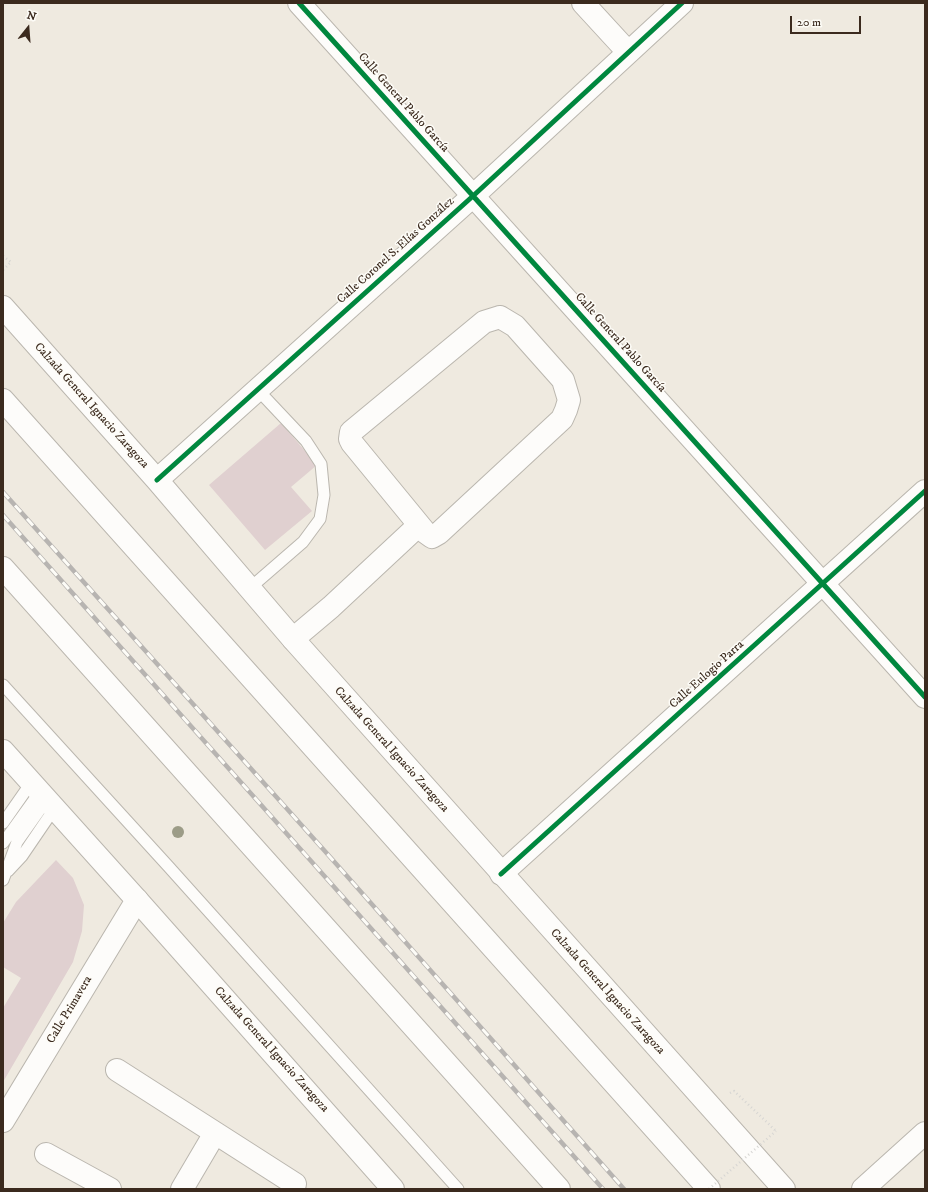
<!DOCTYPE html>
<html>
<head>
<meta charset="utf-8">
<style>
	body { margin:0 }
	#map { position:relative; width:928px; height:1192px; overflow:hidden; background:#efeae0; font-family:"IM FELL DW Pica",serif }
	canvas { display:block }
	.frame { position:absolute; inset:0; border:4px solid #3b2a1e; pointer-events:none }
	.north { position:absolute; left:8px; top:8px; width:40px; height:40px; -webkit-text-stroke:3px #fdfcf7; paint-order:stroke; rotate:17deg; font-size:11px; font-weight:700; line-height:16px; text-align:center; color:#3b2a1e }
	.north::after { content:''; display:block; margin:auto; width:14px; height:18px; background:#3b2a1e; clip-path:polygon(50% 0,100% 100%,50% 72%,0 100%) }
	.scale { position:absolute; left:790px; top:16px; width:71px; height:18px; box-sizing:border-box; border:2px solid #3b2a1e; border-top:0; padding-left:5px; font-size:12px; line-height:14px; white-space:nowrap; color:#3b2a1e; -webkit-text-stroke:3px #fdfcf7; paint-order:stroke }
</style>
</head>
<body>
<div id="map">
<canvas width="928" height="1192"></canvas>
<div class="frame"></div>
<div class="north">N</div>
<div class="scale">20 m</div>
</div>
<script>
const context = document.querySelector('canvas').getContext('2d');
context.lineJoin = 'round';
function paint(path, color) { context.fillStyle = color; context.fill(path, 'evenodd'); }
const poly = rows => new Path2D(rows.map(r => 'M' + r).join(''));
function trace(path, color, width, dash) { context.strokeStyle = color; context.lineWidth = width; context.lineCap = dash ? 'butt' : 'round'; context.setLineDash(dash || []); context.stroke(path); }
function label(font, color, halo, rows, align = 'center') {
  context.font = font + ' "IM FELL DW Pica",serif'; context.lineWidth = 3; context.setLineDash([]); context.textBaseline = 'middle'; context.strokeStyle = halo; context.fillStyle = color; for (const [text, x, y, turn = 0] of rows) {
    context.save(); context.translate(x, y); context.rotate((+turn || 0) * Math.PI / 180); context.textAlign = isNaN(turn) ? turn : align; if (halo) context.strokeText(text, 0, 0); context.fillText(text, 0, 0); context.restore();
  }
}
paint(poly([
	[281,423,317,465,291,487,312,511,265,550,209,485],
	[56,860,73,878,84,905,82,931,73,962,3,1082,3,1008,21,978,3,967,3,923,16,902]
]), '#e0d0d0');
const lane = poly([
	[250,588,303,542,320,519,324,495,321,464,306,441,257,389],
	[3,685,168,866,458,1189],
	[3,823,31,783],
	[3,843,39,793],
	[8,871,22,856,54,809],
	[3,880,17,842,46,801]
]);
const street = poly([
	[299,3,925,697],
	[583,3,628,52],
	[500,317,515,326,563,380,569,400,566,410,562,419,439,533,432,537,425,532,352,443,350,439,351,432,484,322,500,317],
	[293,639,331,607,419,525],
	[501,874,925,491],
	[117,1070,295,1184],
	[3,1121,137,900],
	[46,1154,110,1189],
	[182,1189,215,1133],
	[863,1189,925,1133]
]);
const secondary = poly([
	[3,307,157,480,293,639,784,1189],
	[157,480,473,196,682,3],
	[3,751,137,900,393,1189]
]);
const highway = poly([
	[3,400,709,1189],
	[3,568,559,1189]
]);
trace(lane, '#bab6ae', 13);
trace(street, '#bab6ae', 24);
trace(secondary, '#bab6ae', 24);
trace(highway, '#bab6ae', 24);
trace(poly([
	[3,256,11,262,3,270],
	[730,1093,734,1091,776,1131]
]), '#d6d5d2', 2.5, [1, 3]);
trace(lane, '#fdfcfa', 11);
trace(street, '#fdfcfa', 22);
trace(secondary, '#fdfcfa', 22);
trace(highway, '#fdfcfa', 22);
const rail = poly([
	[3,492,323,849,624,1189],
	[3,515,603,1189]
]);
trace(rail, '#b7b4b1', 4.5);
trace(rail, '#fdfcf7', 3, [9]);
trace(poly([
	[709,1189,776,1131]
]), '#d6d5d2', 2.5, [1, 3]);
trace(poly([
	[299,3,925,697],
	[157,480,473,196,682,3],
	[501,874,925,491]
]), '#00873e', 5);
context.fillStyle = '#9c9c87';
for (const [x, y] of [
	[178,832]
]) { context.beginPath(); context.arc(x, y, 6, 0, 2 * Math.PI); context.fill(); }
label('12px', '#3b2a1e', '#fdfcf7', [
	["Calle General Pablo García",403,103,48],
	["Calle Coronel S. Elías González",396,251,-42],
	["Calle General Pablo García",620,343,48],
	["Calzada General Ignacio Zaragoza",91,406,48],
	["Calle Eulogio Parra",707,675,-42],
	["Calzada General Ignacio Zaragoza",391,750,48],
	["Calzada General Ignacio Zaragoza",607,992,48],
	["Calle Primavera",70,1010,-59],
	["Calzada General Ignacio Zaragoza",271,1050,48]
]);
</script>
</body>
</html>
